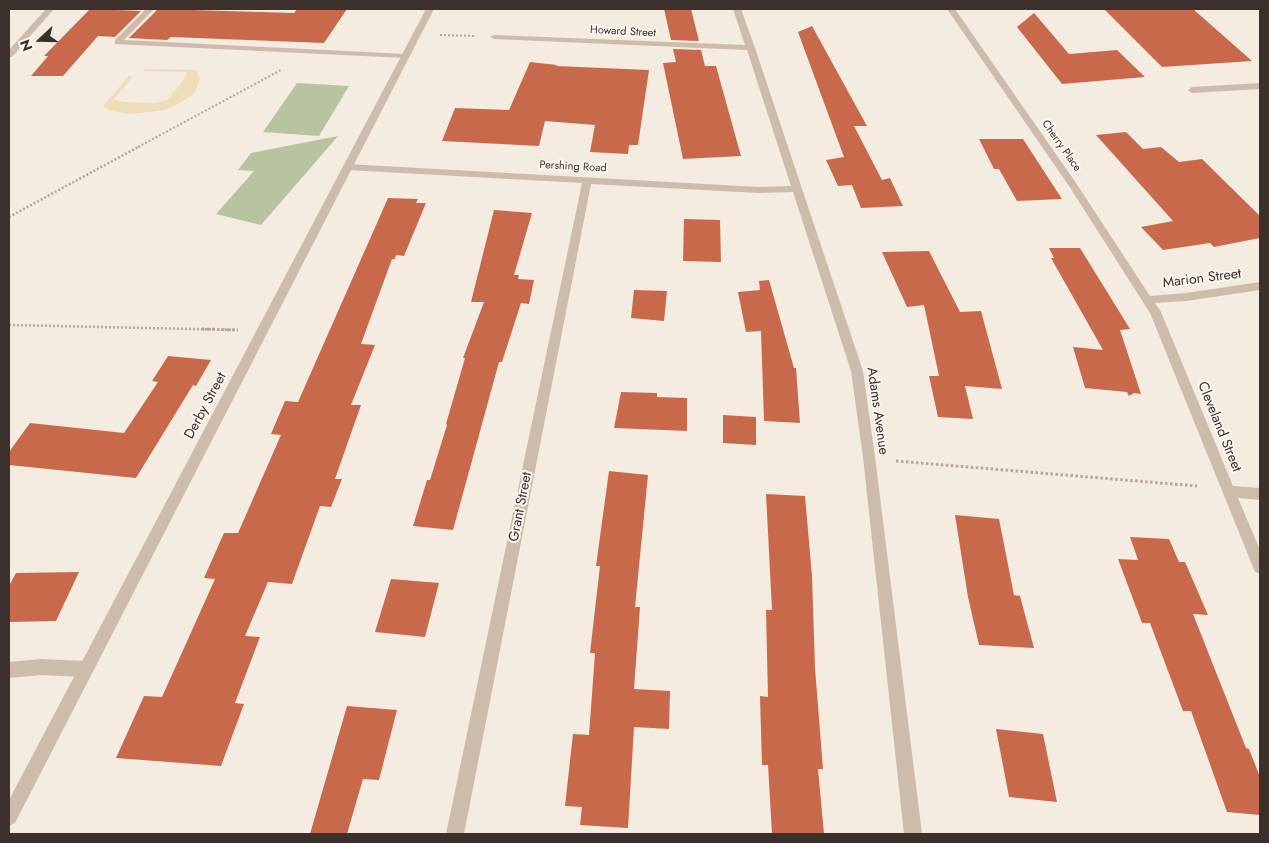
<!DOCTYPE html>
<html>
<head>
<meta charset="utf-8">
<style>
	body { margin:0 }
	#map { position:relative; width:1269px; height:843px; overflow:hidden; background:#f4ebe1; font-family:Jost,sans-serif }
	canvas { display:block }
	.frame { position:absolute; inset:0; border:10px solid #3b302b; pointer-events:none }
	.north { position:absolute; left:15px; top:15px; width:50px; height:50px; -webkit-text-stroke:4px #fbf5ee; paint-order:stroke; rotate:249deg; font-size:14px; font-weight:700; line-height:20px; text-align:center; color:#3b302b }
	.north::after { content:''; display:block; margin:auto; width:18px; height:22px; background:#3b302b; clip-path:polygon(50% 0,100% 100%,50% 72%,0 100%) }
</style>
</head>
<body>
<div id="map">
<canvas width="1269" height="843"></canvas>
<div class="frame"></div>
<div class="north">N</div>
</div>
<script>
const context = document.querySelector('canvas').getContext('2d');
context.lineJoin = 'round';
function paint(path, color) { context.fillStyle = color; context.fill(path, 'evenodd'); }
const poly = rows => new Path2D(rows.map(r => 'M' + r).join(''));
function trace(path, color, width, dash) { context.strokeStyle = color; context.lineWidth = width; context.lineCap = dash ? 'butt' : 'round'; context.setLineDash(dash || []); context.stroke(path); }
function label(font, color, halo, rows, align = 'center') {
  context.font = font + ' Jost,sans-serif'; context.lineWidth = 4; context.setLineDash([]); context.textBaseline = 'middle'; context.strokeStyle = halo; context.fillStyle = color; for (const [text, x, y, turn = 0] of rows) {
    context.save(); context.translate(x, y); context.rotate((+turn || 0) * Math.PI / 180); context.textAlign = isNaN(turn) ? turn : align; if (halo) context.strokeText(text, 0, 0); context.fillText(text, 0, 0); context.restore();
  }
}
paint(poly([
	[297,83,349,86,319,136,263,132],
	[338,136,261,225,216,214,254,171,238,170,251,153]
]), '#b8c4a0');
paint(poly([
	[145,69,196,70,200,78,197,88,191,96,174,106,165,110,131,114,111,111,103,106,129,76,133,76,114,99,123,102,156,103,167,100,180,85,186,75,186,72,144,71]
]), '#efdcb8');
paint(poly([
	[90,9,141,11,115,37,98,36,63,76,31,76,48,56,44,56],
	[158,9,294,13,297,9,347,9,324,43,171,37,167,40,129,38],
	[664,9,691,9,699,41,671,40],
	[1104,9,1193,9,1252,61,1162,67],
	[1034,13,1069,54,1117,50,1145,77,1062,84,1017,27],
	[812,26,867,126,854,126,882,180,890,178,903,206,861,208,852,185,838,186,826,160,844,157,798,32],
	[673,49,701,50,705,66,716,66,741,156,683,159,663,63,676,62],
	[530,62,557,65,556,66,649,70,638,145,629,145,628,154,590,152,595,125,545,121,539,146,442,141,455,108,509,110],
	[1126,132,1143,149,1161,147,1179,162,1202,159,1260,216,1260,238,1214,247,1210,243,1163,250,1141,227,1173,221,1096,135],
	[979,139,1023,139,1062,199,1017,201,999,169,994,169],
	[388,198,418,199,416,203,426,203,404,256,396,255,395,259,392,259,361,344,375,345,351,405,361,405,335,479,342,479,331,507,320,506,292,584,268,582,245,636,260,637,235,703,244,704,221,766,116,758,144,696,162,697,215,579,204,578,224,533,238,533,281,435,271,434,285,401,298,402],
	[494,210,532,213,514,275,519,275,518,279,534,280,529,304,521,303,502,362,499,362,453,530,413,526,427,480,430,480,447,425,446,424,465,358,463,358,484,302,471,302],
	[684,219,720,220,721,262,683,261],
	[1049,248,1080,248,1130,329,1120,330,1141,394,1134,393,1129,396,1127,392,1085,388,1073,347,1103,350,1051,258,1054,258],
	[929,251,960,312,981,311,1002,389,965,386,973,419,938,417,929,376,939,376,924,305,907,307,882,252],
	[769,280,794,368,796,368,800,423,764,421,761,331,746,332,738,292,760,290,759,281],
	[634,290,667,291,664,321,631,318],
	[168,356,211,360,196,386,193,385,136,478,9,465,9,452,30,423,124,433,158,382,152,381],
	[621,392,657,393,657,397,687,398,687,431,614,428],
	[723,415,756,417,756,445,723,443],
	[609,471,648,475,635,607,640,607,634,689,670,691,669,729,634,727,628,828,580,825,582,807,565,806,573,734,589,735,595,653,590,653,600,566,596,566],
	[766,494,805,496,812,576,815,668,823,769,818,769,824,834,772,834,768,765,762,765,760,696,768,697,766,610,772,610],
	[955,515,999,519,1014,595,1020,596,1034,648,979,645,968,597],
	[1130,537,1169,539,1179,562,1185,562,1208,615,1193,614,1246,748,1249,749,1260,777,1260,815,1227,812,1191,711,1183,711,1150,623,1142,623,1118,559,1138,560],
	[79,572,56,621,9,622,9,586,16,573],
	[391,579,439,583,425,637,375,632],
	[347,706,397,710,379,780,363,779,347,834,310,834],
	[996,729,1043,734,1057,802,1009,797]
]), '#c8694b');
trace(poly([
	[440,35,476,36],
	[138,147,281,70]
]), '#b9a596', 2, [2, 2]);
trace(poly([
	[9,217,140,146],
	[9,325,238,330]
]), '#b9a596', 2.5, [2, 2]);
trace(poly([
	[202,329,238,330],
	[896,461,1197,486]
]), '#b9a596', 3, [2.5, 2.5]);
paint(poly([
	[146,9,154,9,124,40,405,54,409,56,405,58,115,44,115,40,146,9]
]), '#cdbbac');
paint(poly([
	[46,9,54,9,12,57,9,57,9,50,46,9],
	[733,9,741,9,755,48,863,371,875,457,922,834,904,834,863,457,851,371,793,192,759,193,591,184,464,834,446,834,582,183,347,170,342,167,347,164,759,187,791,186,747,50,494,39,490,37,494,35,745,45,733,9],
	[947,9,955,9,1076,183,1150,296,1186,293,1260,282,1260,290,1186,301,1155,303,1161,312,1233,486,1260,488,1260,500,1238,498,1260,550,1260,574,1255,572,1253,567,1150,313,1069,186,947,9],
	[1260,83,1260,89,1192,93,1188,90,1192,87,1260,83],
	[41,659,85,661,90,664,93,669,90,674,85,677,41,675,9,678,9,662,41,659]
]), '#cdbbac');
paint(poly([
	[426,9,434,9,15,823,9,826,9,800,426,9]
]), '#cdbbac');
label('11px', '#3b302b', '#fbf5ee', [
	["Howard Street",623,32,3],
	["Cherry Place",1061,146,55],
	["Pershing Road",573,167,3]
]);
label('14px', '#3b302b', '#fbf5ee', [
	["Marion Street",1202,279,-7],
	["Derby Street",206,406,-62],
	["Adams Avenue",877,411,82],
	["Cleveland Street",1219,427,68],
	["Grant Street",521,507,-79]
]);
</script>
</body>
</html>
